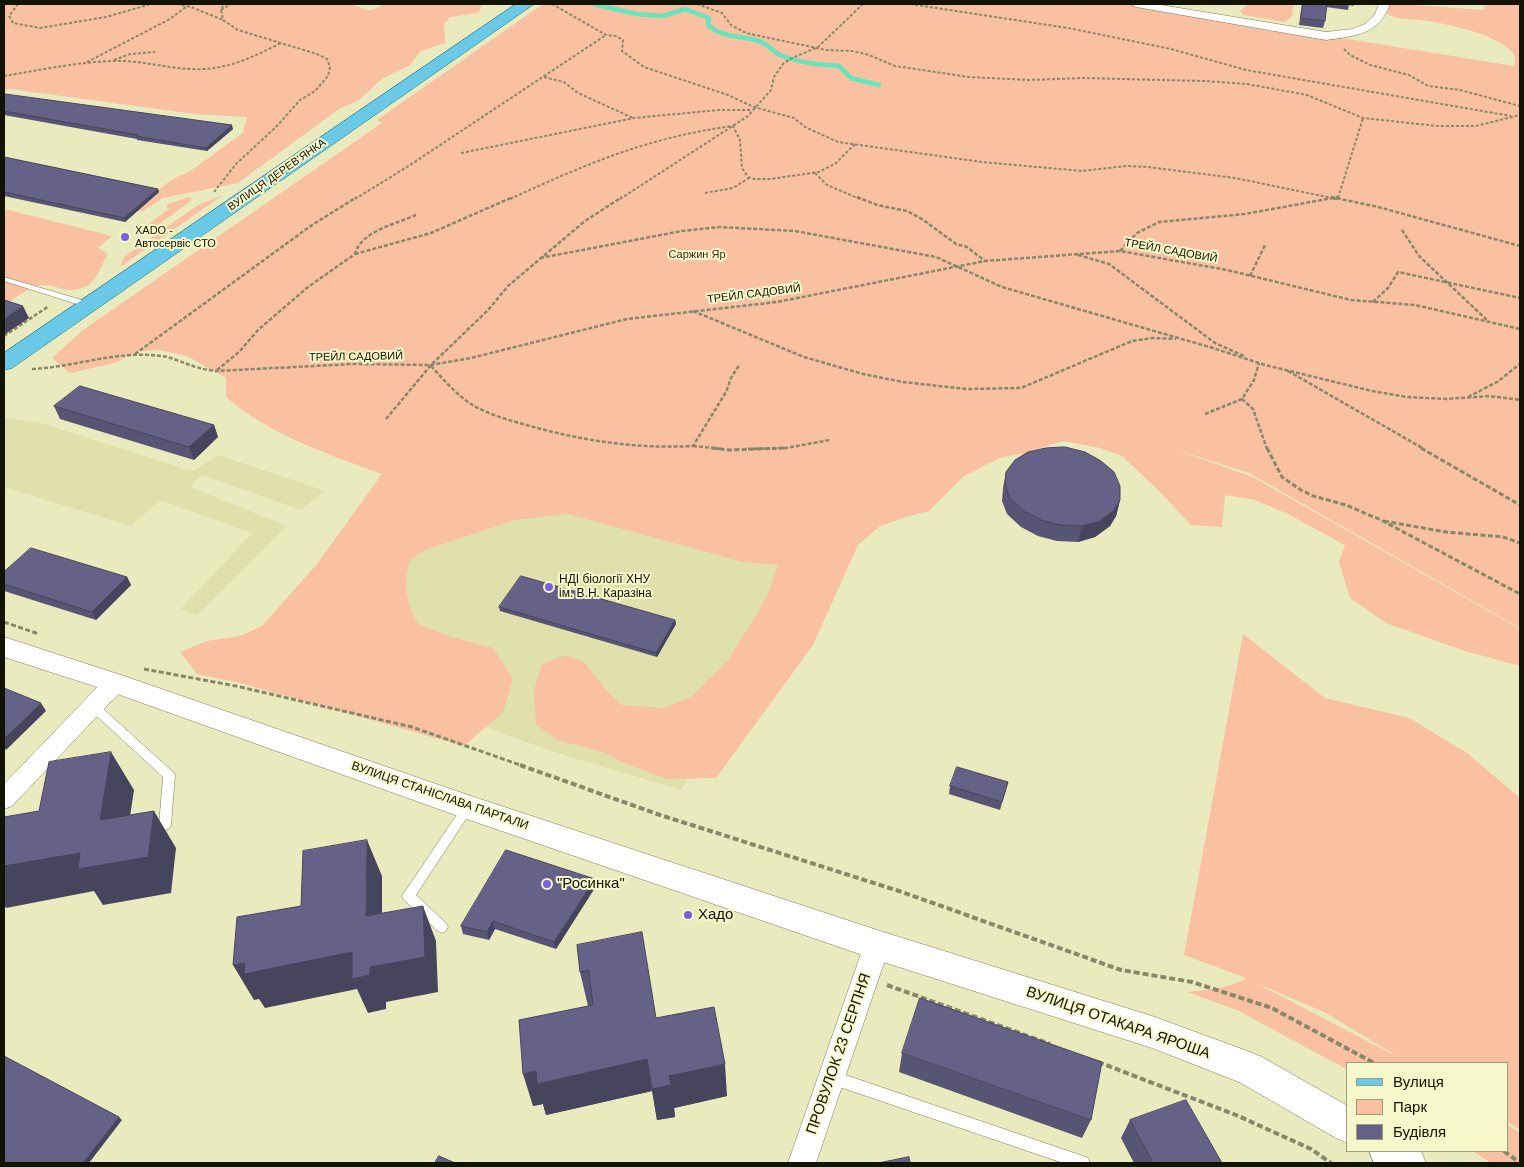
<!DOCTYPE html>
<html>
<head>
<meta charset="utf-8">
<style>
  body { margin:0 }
  #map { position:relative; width:1524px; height:1167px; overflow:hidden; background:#e9eabe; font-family:Arial,sans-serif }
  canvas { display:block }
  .frame { position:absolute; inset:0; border:5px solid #131304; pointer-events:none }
  .legend { position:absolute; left:1346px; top:1062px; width:162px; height:90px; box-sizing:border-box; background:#f6f8cb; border:1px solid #9b9c7b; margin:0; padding:6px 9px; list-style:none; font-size:15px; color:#131304 }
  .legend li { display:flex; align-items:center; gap:10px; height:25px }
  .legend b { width:25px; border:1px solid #9b9c7b }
</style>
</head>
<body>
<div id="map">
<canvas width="1524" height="1167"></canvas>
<div class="frame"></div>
<ul class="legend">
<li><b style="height:6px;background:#6ac9e6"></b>Вулиця</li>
<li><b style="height:14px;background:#f9c0a2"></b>Парк</li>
<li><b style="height:14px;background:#666287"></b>Будівля</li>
</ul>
</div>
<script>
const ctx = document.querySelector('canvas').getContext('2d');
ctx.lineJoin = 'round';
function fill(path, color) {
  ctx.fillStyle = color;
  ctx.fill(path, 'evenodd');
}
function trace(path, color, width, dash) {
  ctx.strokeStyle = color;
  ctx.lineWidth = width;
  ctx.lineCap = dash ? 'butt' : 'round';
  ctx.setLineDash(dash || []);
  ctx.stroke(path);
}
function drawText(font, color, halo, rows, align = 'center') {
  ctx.font = font + ' Arial,sans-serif';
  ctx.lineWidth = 4;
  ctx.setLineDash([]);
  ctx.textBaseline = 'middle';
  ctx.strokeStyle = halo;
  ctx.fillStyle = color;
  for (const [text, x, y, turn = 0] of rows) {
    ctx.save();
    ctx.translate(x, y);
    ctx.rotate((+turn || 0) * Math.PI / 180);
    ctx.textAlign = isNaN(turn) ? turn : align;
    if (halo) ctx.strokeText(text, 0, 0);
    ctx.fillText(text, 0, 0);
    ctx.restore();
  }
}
fill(new Path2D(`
  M4 417 41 423 185 469 194 471 218 455 325 491 301 510 202 475 190 487 287 526 197 615 180 610 252 533 160 500 131 526 4 487Z
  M415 466 816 551 681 790 557 753 297 659Z`), '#dfe0ac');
fill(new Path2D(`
  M4 4H351L370 11 384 4 482 5 478 13 450 17 444 24 445 43 421 51 409 66 383 78 359 100 339 109 238 183 163 198 143 211H137C151 195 168 179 189 172L243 133 247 117 195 114 10 89 4 90Z
  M543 4H1133L1514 66C1515 61 1516 56 1512 52 1496 34 1451 25 1428 21 1413 18 1400 22 1386 13V9L1391 5 1402 4 1484 10 1485 4H1520V628L1249 473 1173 449 1253 477 1520 629V666L1465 651 1386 623 1350 598 1339 562 1345 545 1286 513 1255 500 1225 495 1222 527 1191 525 1157 489 1122 456 1100 448 1063 441 1026 453 999 458 963 477 929 511 906 517 880 526 858 545 813 645 716 778 667 779 621 762 606 753 557 740 536 724 534 690 542 664 565 655 584 662 608 692 622 705 664 708 692 696 727 662 767 597 778 565 743 562 568 514 515 520 425 550 410 560C403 586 406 601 418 624L451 637 493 648 513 679 503 712 464 746 240 683 197 674 180 652 207 641 240 636 262 626 317 564 382 474C328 454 270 435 226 397V378L187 356 159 350 139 351 115 363 70 373 52 358 83 330 382 123 377 120Z
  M1251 4H1293L1292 16 1285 22 1243 15 1240 11 1246 6Z
  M223 195 120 267 124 257 198 205Z
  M189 197 191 198V201L155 227 146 230 143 228 169 209 166 206 168 204Z
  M4 209 112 236 98 248 108 254C97 272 96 291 68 290 60 289 53 285 45 285 31 285 15 298 4 306Z
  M1243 634 1325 698 1409 718 1467 753 1520 798V1130L1508 1122V1063H1348V1070L1237 1010 1187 992C1208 990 1228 989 1246 978L1184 955ZM1256 983 1326 1013 1395 1055H1394Z
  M1508 1125 1520 1133V1163H1491L1473 1151H1508Z`), '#f9c0a2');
trace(new Path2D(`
  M593 4 637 14 663 16 685 9 709 18 708 25C724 39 740 35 759 41 766 43 772 50 778 54 798 63 817 64 839 66L851 78 879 85`), '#66e4bb', 4.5);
const service = new Path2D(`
  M4 277 92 303 93 305 92 307H86L4 281Z
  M93 702 97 703 173 772 175 775 171 825 169 829 165 830 161 829 159 825 163 777 89 709 88 706 89 703Z
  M468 802 472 804 474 807 472 810 416 895 446 923 448 927 446 931 442 933 438 931 404 900 402 896 464 804Z
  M831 1070 1083 1156 1088 1158 1090 1163H1063L831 1084 826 1082 824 1077 826 1072Z`);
const minor = new Path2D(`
  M1130 4H1155L1326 32 1352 29 1365 24 1375 14 1379 4H1390C1379 35 1355 36 1326 40L1136 7Z
  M115 675 123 677 126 683 123 689 12 806 4 809V784L107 677Z
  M877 933 886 937 890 945 816 1163H788L864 945 868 937Z`);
const tertiary = new Path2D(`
  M4 637 124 676 468 795 877 930 1152 1016 1250 1052 1262 1057 1348 1106V1143L1336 1138 1239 1082 1152 1048 877 960 458 816 106 690 4 657Z
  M1369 1151H1421L1426 1163H1374Z`);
const primary = new Path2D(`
  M516 4H534L12 368 4 370V353Z`);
trace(service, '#7c7c54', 1);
trace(minor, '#7c7c54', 1);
trace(tertiary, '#7c7c54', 1);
trace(primary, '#0b728c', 1);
trace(new Path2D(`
  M18 4 9 16 13 23 40 28 106 17 151 4
  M177 4 191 7 223 20
  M552 4 606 35 616 36 623 40 622 51 644 67 728 95 754 107 794 118 805 127 838 142 982 162 1082 171 1126 166 1148 167 1235 178 1337 199
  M697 4 722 13 731 25 746 33 826 50 853 51 869 55 895 66 969 77 1028 80 1083 78 1205 81 1247 84 1307 95 1363 118 1437 126H1476L1520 115
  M910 4 1068 28 1171 49 1246 70 1511 116
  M221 10 231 4
  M1344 49 1350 55 1370 65 1409 75 1428 86 1460 90 1520 106
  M114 60 130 54 155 52
  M87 62 170 19 187 6
  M4 76C40 70 77 62 114 61 140 60 165 68 190 69 225 71 251 58 281 43
  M544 77 564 82 578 93 633 118
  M461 153 634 118 719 110H752
  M815 173 827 185 860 199
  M214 192 236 164 277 126 300 100 315 91 328 76 330 67 327 59 317 54 238 30 223 20 221 10 224 4
  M705 193 733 188 749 178
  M355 199 407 167 606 35
  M510 199C586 164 649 137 733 126L740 140 742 168 748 177 754 179H770L819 172 836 163 855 144
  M620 199 748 116 771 90 774 77 783 64 790 59 818 47 863 4
  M1333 199 1338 198 1363 118`), '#878869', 2, [3, 2]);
trace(new Path2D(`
  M857 197 877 205 907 211 922 219 956 244 967 247 985 261
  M1331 197 1378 207 1520 246
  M1402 230 1419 256 1489 322
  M1120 251 1137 233 1159 222 1245 214 1338 197
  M355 254 431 233 513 197
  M1078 255 1109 264 1215 343 1244 356
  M540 258 682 231 719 227 795 231 936 257 1002 287 1213 348 1265 365 1372 391 1407 397 1446 399 1490 396 1520 400
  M1250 276 1265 245
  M1373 302 1388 288 1398 272 1520 298
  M693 311 804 357 863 374 903 382 966 389 1021 388 1132 341 1153 338 1176 339
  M4 336 49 306
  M135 354 312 225 357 197
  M431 366C445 381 458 397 476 407 493 416 512 421 530 426 584 441 637 449 693 446L726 392 731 378 740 364
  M32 369C75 367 117 350 161 356 172 357 183 363 193 366 201 369 209 370 216 371L353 364 431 365 471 358 627 319 777 302 985 261 1120 251 1227 270 1351 300 1415 305 1520 329
  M217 370 239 352 258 330 308 287 355 254C361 231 396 224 416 215
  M1288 371 1424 449
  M1468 397 1497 382 1520 364
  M1242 399 1253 409 1267 449
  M1205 414 1242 399 1254 380 1259 363
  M386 419 431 365 488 310 508 286 585 221 622 197
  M693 446 723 449
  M748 449 786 448 830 440`), '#878869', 2.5, [4, 2]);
trace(new Path2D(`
  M712 448 729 450 784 448
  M1267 448 1282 477 1301 490 1313 496 1346 505 1381 520 1520 594
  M1421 448 1520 505
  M1384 521 1446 532 1503 537 1520 543
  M4 622 39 634
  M144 669 236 686 412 727 523 766`), '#878869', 3, [5, 2.5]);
trace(new Path2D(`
  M520 765 657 814 899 891 1121 970 1192 982 1272 1008 1374 1063
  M887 985 1050 1044
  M1098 1062 1236 1115 1311 1149 1331 1163
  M1504 1151 1520 1163`), '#878869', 4, [6, 3]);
fill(service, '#fff');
fill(minor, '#fff');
fill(tertiary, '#fff');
fill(primary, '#6ac9e6');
fill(new Path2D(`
  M1302 4H1354L1353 6 1349 5 1348 10 1326 7 1325 21 1323 28 1299 25Z
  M4 95 233 129 207 151 137 140V139L4 115Z
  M4 157 158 189 159 192 125 222 4 196Z
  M54 406 214 425 218 437 194 460 60 419Z
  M1006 472 1120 500 1116 516 1110 526 1095 537 1078 542 1057 541 1038 536 1021 527 1007 514 1002 501 1003 488Z
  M4 572 127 577 131 585 96 620 4 591Z
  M499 607 675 620 676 624 657 657 500 611Z
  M1008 782 1000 810 949 794 950 786Z
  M595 879 596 886 556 949 495 929 489 940 463 934 461 926Z
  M577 945 656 1018 727 1096 674 1108 675 1117 657 1120 652 1091 546 1115 543 1104 533 1106 588 1006 580 972Z
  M902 1053 1091 1120 1082 1138 899 1072Z
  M1130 1120 1222 1163H1134L1121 1138Z`), '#585474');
fill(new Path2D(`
  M232 125 233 129 207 151 206 148Z
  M158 189 159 192 125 222 124 218Z
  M23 306 29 318 4 335V319Z
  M214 425 218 437 194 460 189 447Z
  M1120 500 1116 516 1110 526 1095 537 1078 542 1082 526Z
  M127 577 131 585 96 620 92 612Z
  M675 620 676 624 657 657 656 653Z
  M41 703 46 711 6 750 4 747V739Z
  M111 752 134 790 124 857 100 820Z
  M154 811 176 848 171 893 103 905 94 891 6 908 4 905V866Z
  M367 840 382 876V951L366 916Z
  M595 879 596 886 556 949 554 942Z
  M423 906 436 941 438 992 386 1002V1009L368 1013 357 989 265 1008 259 999 254 1000 233 965 245 963 352 952 370 967Z
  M493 921 495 929 489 940 487 932Z
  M647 1059 652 1091 546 1115 543 1104 533 1106 523 1074 536 1071Z
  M725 1064 727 1096 674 1108 675 1117 657 1120 652 1089 669 1076Z
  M119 1117 122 1120 89 1163H83Z`), '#47455e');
const building = new Path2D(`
  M1303 4H1327L1325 21 1301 18Z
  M5 94 232 125 206 148 136 136 138 135 4 111V95Z
  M4 157 158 189 124 218 4 192Z
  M4 300 23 306 4 319Z
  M80 386 214 425 189 447 54 406Z
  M1065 447 1085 452 1101 461 1114 472 1120 486V500L1114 510 1100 521 1082 526 1060 525 1041 520 1024 511 1010 498 1005 485 1006 472 1015 460 1028 452 1046 448Z
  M31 548 127 577 92 612 4 584V572Z
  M521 576 675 620 656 653 499 607Z
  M4 688 41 703 4 739Z
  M111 752 100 820 154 811 148 857 78 869 80 853 4 866V817L39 811 49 762Z
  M957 767 1008 782 1002 802 950 786Z
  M367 840 366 916 423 906 425 957 370 967V975L352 979V952L244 974 245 963 233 965 237 917 301 906 303 851Z
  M506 850 595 879 554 942 493 921 487 932 461 926Z
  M642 932 656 1018 714 1007 725 1064 669 1076 671 1085 652 1089 647 1059 537 1084 536 1071 523 1074 519 1020 593 1005 589 970 580 972 577 945Z
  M920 998 1102 1062 1091 1120 902 1053Z
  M4 1056 119 1117 83 1163H4Z
  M1186 1100 1222 1163H1153L1130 1120Z
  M439 1156 455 1163H435Z
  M909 1157 910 1163H879Z`);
fill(building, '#666287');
trace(building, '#47455e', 1);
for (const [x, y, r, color] of [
  [125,237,5,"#7a61dc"],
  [549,587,5,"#7a61dc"],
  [547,884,5,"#7a61dc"],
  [688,915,5,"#7a61dc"]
]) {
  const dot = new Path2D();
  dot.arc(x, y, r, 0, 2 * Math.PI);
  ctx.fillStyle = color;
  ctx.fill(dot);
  trace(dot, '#f6f8cb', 2);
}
drawText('11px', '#131304', '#f6f8cb', [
  ["ВУЛИЦЯ ДЕРЕВ’ЯНКА",277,175,-35],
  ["ТРЕЙЛ САДОВИЙ",1171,251,10],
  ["ТРЕЙЛ САДОВИЙ",754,294,-7],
  ["ТРЕЙЛ САДОВИЙ",356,357,-1]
]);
drawText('11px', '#131304', '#f6f8cb', [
  ["XADO -",135,231],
  ["Автосервіс СТО",135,244]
], 'left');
drawText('11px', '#4c2813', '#f6f8cb', [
  ["Саржин Яр",697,255]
]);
drawText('12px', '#131304', '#f6f8cb', [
  ["НДІ біології ХНУ",559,580],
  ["ім. В.Н. Каразіна",559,594]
], 'left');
drawText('12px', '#131304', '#f6f8cb', [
  ["ВУЛИЦЯ СТАНІСЛАВА ПАРТАЛИ",440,796,19]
]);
drawText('15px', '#131304', '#f6f8cb', [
  ["\"Росинка\"",557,884],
  ["Хадо",698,915]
], 'left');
drawText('15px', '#131304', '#f6f8cb', [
  ["ВУЛИЦЯ ОТАКАРА ЯРОША",1118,1023,19],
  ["ПРОВУЛОК 23 СЕРПНЯ",839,1054,-71]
]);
</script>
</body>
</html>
